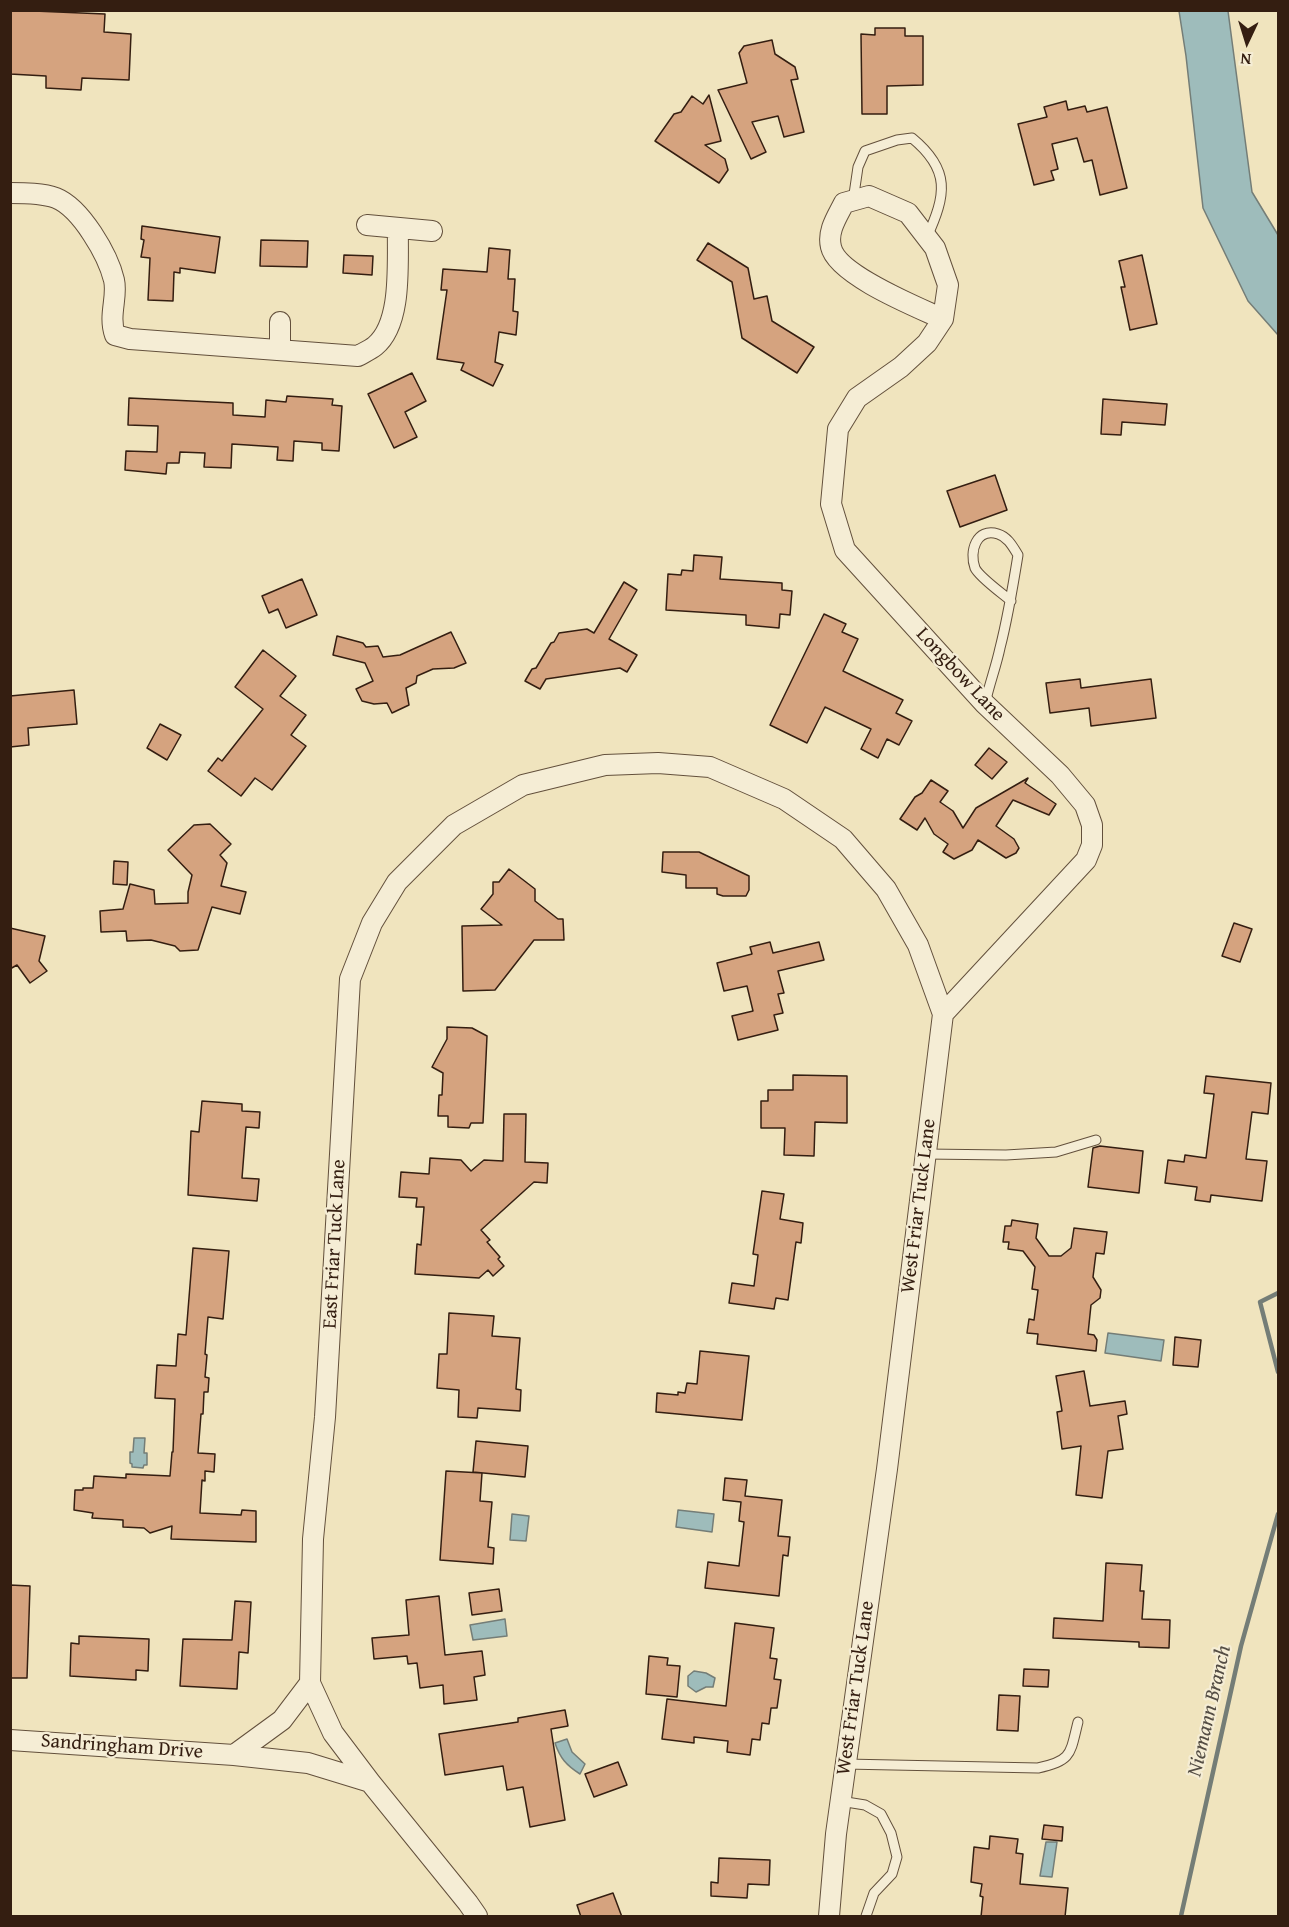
<!DOCTYPE html>
<html>
<head>
<meta charset="utf-8">
<style>
  body { margin:0 }
  #map { position:relative; width:1289px; height:1927px; overflow:hidden; background:#f0e4be; font-family:"Gentium Book Plus",serif }
  canvas { display:block }
  .frame { position:absolute; inset:0; border:12px solid #341e11; pointer-events:none }
  .north { position:absolute; left:1217px; top:12px; width:60px; height:60px; -webkit-text-stroke:4px #f5edd5; paint-order:stroke; rotate:184deg; font-size:16px; font-weight:700; line-height:24px; text-align:center; color:#341e11 }
  .north::after { content:''; display:block; margin:auto; width:21px; height:27px; background:#341e11; clip-path:polygon(50% 0,100% 100%,50% 72%,0 100%) }
</style>
</head>
<body>
<div id="map">
<canvas width="1289" height="1927"></canvas>
<div class="frame"></div>
<div class="north">N</div>
</div>
<script>
const ctx = document.querySelector('canvas').getContext('2d');
ctx.lineJoin = 'round';
function fill(path, color) {
  ctx.fillStyle = color;
  ctx.fill(path, 'evenodd');
}
function trace(path, color, width, dash) {
  ctx.strokeStyle = color;
  ctx.lineWidth = width;
  ctx.lineCap = dash ? 'butt' : 'round';
  ctx.setLineDash(dash || []);
  ctx.stroke(path);
}
function drawText(font, color, halo, rows, align = 'center') {
  ctx.font = font + ' "Gentium Book Plus",serif';
  ctx.lineWidth = 4.5;
  ctx.setLineDash([]);
  ctx.textBaseline = 'middle';
  ctx.strokeStyle = halo;
  ctx.fillStyle = color;
  for (const [text, x, y, turn = 0] of rows) {
    ctx.save();
    ctx.translate(x, y);
    ctx.rotate((+turn || 0) * Math.PI / 180);
    ctx.textAlign = isNaN(turn) ? turn : align;
    if (halo) ctx.strokeText(text, 0, 0);
    ctx.fillText(text, 0, 0);
    ctx.restore();
  }
}
const water = new Path2D(`
  M1179 11H1228L1252 192 1278 235V335L1248 301 1203 208 1186 56Z
  M1108 1333 1164 1340 1161 1361 1105 1353Z
  M134 1438H145L144 1453H147V1465H144L143 1468 132 1467V1464L130 1463V1452H133Z
  M678 1510 714 1514 712 1532 676 1527Z
  M512 1514 529 1516 526 1541 510 1540Z
  M505 1619 507 1636 473 1640 470 1625Z
  M694 1671 706 1673 715 1678 713 1687H706L696 1692 688 1686V1676Z
  M567 1739 572 1752 585 1764 580 1774C566 1765 560 1758 555 1743Z
  M1046 1842H1057L1052 1877 1040 1876Z`);
fill(water, '#9ebcbb');
trace(water, '#747d77', 1.5);
trace(new Path2D(`
  M1278 1293 1260 1302 1278 1372
  M1181 1916 1241 1646 1278 1514`), '#747d77', 4.5);
const building = new Path2D(`
  M10 10 105 14 104 32 131 34 129 80 82 78 81 90 46 88V76L10 74Z
  M875 28H905V36H923V85L887 86V114H862L861 34 875 35Z
  M772 40 775 54 795 67 798 79 791 80 804 132 784 137 778 116 752 122 766 152 751 159 718 90 747 83 739 53 744 46Z
  M709 95 721 141 705 145 725 159 728 170 719 183 655 141 674 114 681 112 692 96 703 104Z
  M1066 101 1068 110 1085 106 1087 112 1107 107 1127 188 1100 195 1092 160 1084 162 1077 138 1052 144 1058 169 1051 171 1054 180 1034 185 1018 124 1047 117 1044 107Z
  M142 226 220 237 215 273 180 268V273L174 272 173 301 148 300 150 258 141 257 144 240 141 239Z
  M261 240 308 241 307 267 260 266Z
  M708 243 748 268 754 299 767 296 772 321 814 347 797 373 742 338 732 282 697 260Z
  M489 248 510 250 508 279H515L513 311 518 312 516 335 499 332 495 362 503 365 493 386 461 370 464 363 437 359 447 290H441L443 269 487 272Z
  M344 255 373 256 372 275 343 273Z
  M1142 255 1157 324 1130 330 1121 287H1125L1119 261Z
  M412 373 426 401 405 412 417 437 394 448 368 394Z
  M287 396 333 399 332 405 342 406 339 451 322 450V443L294 441 293 461 277 460 278 447 232 444 231 468 204 467 205 453 180 452 179 463H167L166 474 125 470 126 451 157 452 158 426 128 425 129 398 233 403V415L265 417 266 400 286 402Z
  M1103 399 1167 404 1165 425 1122 422 1121 435 1101 434Z
  M995 475 1007 510 960 527 947 491Z
  M694 555 722 557 720 579 782 583V590L792 591 790 615 780 614 779 628 746 625V615L666 610 668 574 681 575 682 570 693 571Z
  M302 579 317 615 286 628 278 609 269 613 262 596Z
  M624 582 637 590 609 639 637 655 627 672 620 668 546 679 540 689 525 681 532 669 536 668 551 643 554 642 559 633 587 629 594 633Z
  M824 614 846 624 842 632 858 639 843 671 903 700 896 713 912 721 899 745 887 739 878 758 861 749 871 729 825 707 807 743 770 725Z
  M451 632 466 663 454 668 433 669 417 676 416 683 406 688 409 705 392 713 387 703 374 704 362 701 356 689 373 681 365 663 333 655 337 636 363 643 366 647 378 646 383 657 400 655Z
  M263 650 296 676 280 696 306 715 291 735 306 746 272 790 255 778 241 796 208 771 218 758 222 761 263 709 235 687Z
  M1080 679 1081 688 1151 679 1156 718 1091 726 1089 708 1050 713 1046 683Z
  M74 690 77 724 28 728 29 745 10 747V696Z
  M160 724 181 735 167 760 147 748Z
  M989 748 1007 762 992 779 975 765Z
  M1028 778 1025 783 1056 804 1049 815 1013 800 996 826 1014 839 1019 848 1016 853 1006 858 978 840 972 850 954 859 943 852 948 844 934 834 925 818 917 830 900 819 915 797 922 793 931 780 948 791 940 802 953 811 963 828 976 808Z
  M210 824 231 844 220 855 227 863 221 886 246 892 240 914 212 907 198 950 180 951 175 946 151 940 127 941 126 931 101 932 100 911 123 909 130 884 154 890 155 904 188 903V892L192 875 168 850 194 825Z
  M663 852H699L749 876V890L746 896H723L717 894V888H686V875L662 872Z
  M114 861 128 862 127 885 113 884Z
  M509 869 535 889V901L558 919H563L564 940H534L495 990 463 991 462 926 502 925 481 909 493 894V882H499Z
  M1234 923 1252 929 1240 962 1222 956Z
  M10 928 45 936 39 961 47 971 30 983 17 965 10 969Z
  M770 942 773 953 819 942 824 960 778 971 784 993 778 994 783 1013 774 1015 778 1030 738 1040 732 1016 753 1011 747 986 724 991 717 963 752 954 750 947Z
  M447 1027 472 1028 487 1036 483 1123H471L469 1128 448 1127V1116H438L439 1095H442L443 1073 432 1067 447 1039Z
  M793 1075 847 1076V1123L815 1122 814 1156 784 1155 785 1128H761V1101H768V1090H793Z
  M1206 1076 1271 1083 1268 1114 1252 1112 1246 1159 1267 1161 1262 1201 1211 1195 1210 1202 1195 1200 1197 1187 1165 1183 1168 1160 1184 1162 1185 1155 1206 1158 1214 1094 1204 1093Z
  M202 1101 242 1104V1111L260 1112 259 1128 246 1127 242 1178 259 1179 257 1201 188 1195 191 1131 199 1132Z
  M504 1114H526L525 1162 548 1163 547 1183 534 1182 481 1230 490 1240 487 1242 500 1257 498 1259 504 1266 493 1276 488 1270 479 1278 415 1274 417 1244 421 1245 424 1207H416L417 1198 399 1197 401 1172 429 1174 430 1158 461 1160 471 1171 484 1160 503 1161Z
  M1100 1146 1143 1151 1139 1193 1088 1187 1093 1148Z
  M762 1191 784 1194 780 1219 803 1223 801 1243 796 1242 788 1300 776 1298 774 1309 729 1303 732 1283 754 1286 758 1255 753 1254Z
  M1012 1220 1038 1224 1036 1238 1049 1256H1061L1071 1248 1074 1228 1107 1232 1104 1254 1096 1253 1093 1277 1101 1290 1100 1298 1091 1305 1088 1334 1094 1335 1097 1340 1096 1351 1037 1344 1038 1334 1027 1333 1029 1319 1034 1320 1038 1290 1032 1289 1035 1267 1023 1251 1008 1249 1009 1242H1003L1005 1226H1011Z
  M193 1248 229 1251 223 1319 208 1317 205 1354 207 1355 205 1377 209 1378 208 1392H204L203 1414H201L198 1453 215 1454 214 1472 205 1471V1481L202 1480 200 1513 241 1515 242 1510 256 1511V1542L171 1539 172 1526 150 1533 144 1528 123 1527V1520L92 1518 93 1513 74 1510 75 1490H83V1488H93L94 1476 126 1478V1474L170 1476 172 1452H173L175 1399 155 1398 157 1365 176 1366 178 1334 186 1335Z
  M449 1313 494 1316 492 1336 520 1338 516 1389 521 1390 520 1411 478 1408 477 1418 458 1417 459 1390 437 1388 439 1354H447Z
  M1175 1337 1201 1340 1198 1367 1173 1365Z
  M700 1351 749 1356 742 1420 656 1412 657 1393 678 1395V1392L685 1393 687 1383 697 1384Z
  M1084 1371 1090 1406 1125 1401 1127 1414 1118 1416 1123 1449 1108 1451 1102 1498 1076 1495 1081 1446 1062 1449 1057 1412 1062 1411 1056 1376Z
  M476 1441 528 1446 525 1477 473 1472Z
  M446 1471 482 1473 480 1501 492 1502 488 1547 494 1548 493 1564 440 1560Z
  M725 1478 747 1480 745 1496 782 1500 778 1536 790 1537 788 1556 783 1555 779 1596 705 1588 708 1562 739 1566 744 1522 739 1521 741 1502 723 1500Z
  M1106 1563 1142 1565 1140 1591H1144L1142 1619 1170 1620 1169 1648 1139 1647V1642L1053 1638 1054 1618 1103 1621Z
  M10 1585 30 1586 27 1678H10Z
  M499 1589 502 1611 472 1615 469 1593Z
  M439 1596 445 1655 482 1651 485 1675 474 1677 477 1700 444 1704 443 1685 420 1688 417 1663 408 1664 407 1656 374 1659 372 1638 409 1635 406 1600Z
  M235 1601 251 1602 248 1653 239 1652 237 1689 180 1686 183 1639 232 1640Z
  M735 1623 774 1628 770 1658 777 1659 774 1679 781 1680 777 1708H771L769 1724 762 1723 760 1740 752 1739 750 1755 727 1752 728 1741 694 1737V1743L662 1739 667 1699 726 1706Z
  M79 1636 149 1639 148 1671 136 1670V1680L70 1676 71 1643 79 1644Z
  M649 1656 668 1658 667 1665 680 1666 677 1697 646 1694Z
  M1024 1669 1049 1670 1048 1687 1023 1686Z
  M999 1695 1020 1696 1018 1731 997 1730Z
  M565 1710 568 1726 551 1729 565 1820 530 1827 523 1787 507 1790 503 1766 445 1775 439 1734 518 1722V1718Z
  M618 1762 627 1785 594 1797 585 1774Z
  M1044 1825 1063 1827 1062 1841 1042 1839Z
  M990 1836 1018 1839 1016 1853 1023 1854 1020 1884 1068 1888 1065 1917H981L983 1897 980 1896 982 1884 971 1882 974 1847 989 1849Z
  M719 1858 770 1860 769 1885 748 1884 747 1898 711 1896V1882L718 1883Z
  M613 1893 622 1917H581L577 1905Z`);
fill(building, '#d5a37f');
trace(building, '#341e11', 1.5);
const lane = new Path2D(`
  M853 201 858 167 865 151 897 140 912 138C951 170 946 195 927 237
  M985 704C989 685 996 667 1000 648 1008 617 1013 586 1018 555 1013 547 1008 537 998 534 976 527 969 552 975 568 979 577 1003 594 1011 601
  M926 1154 1006 1155 1056 1152 1096 1140
  M845 1764 1038 1768C1072 1761 1070 1754 1078 1722
  M840 1801 865 1805 881 1814 891 1833 897 1857 892 1874 874 1893 866 1916`);
const street = new Path2D(`
  M10 193C25 193 43 193 56 198 81 208 108 255 114 280 118 297 108 315 115 335L130 339 358 356C363 353 370 350 375 346 403 323 397 262 398 228
  M869 196 908 213 935 248 948 285 943 319C917 307 837 275 831 247 827 231 837 217 844 203Z
  M367 225 432 231
  M943 319 927 343 901 367 857 398 838 429 831 504 845 550 985 704 1060 775 1085 805 1092 825V845L1086 860 943 1014
  M280 349V322
  M10 1740 234 1755 308 1763 370 1782 468 1903 477 1916
  M234 1755 282 1720 310 1683
  M370 1782 333 1733 310 1683 313 1539 325 1417 350 979 372 923 397 882 454 825 523 785 605 765 658 763 710 767 784 799 843 839 886 889 918 945 943 1014 887 1469 836 1834 829 1916`);
trace(lane, '#63503c', 11);
trace(street, '#63503c', 22);
trace(lane, '#f5edd5', 9);
trace(street, '#f5edd5', 20);
drawText('20px', '#341e11', '#f5edd5', [
  ["Longbow Lane",960,675,47],
  ["West Friar Tuck Lane",919,1206,-83],
  ["East Friar Tuck Lane",335,1244,-87],
  ["West Friar Tuck Lane",856,1688,-82],
  ["Sandringham Drive",122,1747,4]
]);
drawText('italic 21px', '#544d44', '#f5edd5', [
  ["Niemann Branch",1210,1711,-77]
]);
</script>
</body>
</html>
